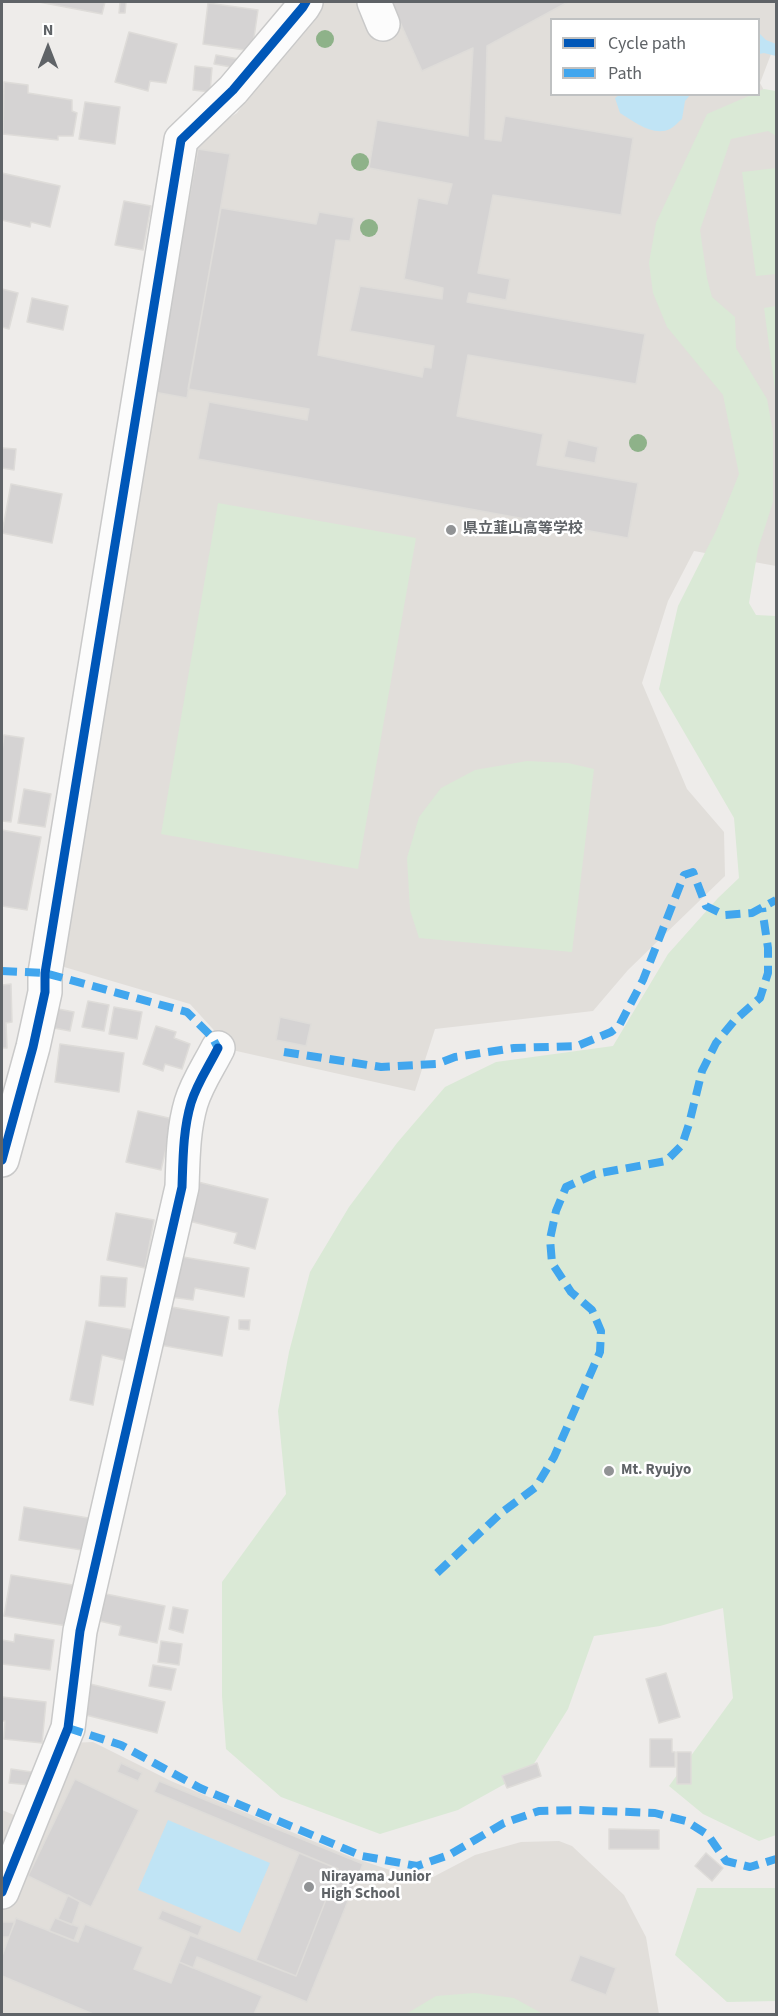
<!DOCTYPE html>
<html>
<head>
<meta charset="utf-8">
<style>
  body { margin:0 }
  #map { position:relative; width:778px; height:2016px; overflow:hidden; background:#eeecea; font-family:"Source Sans 3",sans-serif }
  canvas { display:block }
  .frame { position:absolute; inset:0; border:3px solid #5f6367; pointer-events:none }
  .legend { position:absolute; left:550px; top:18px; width:210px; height:78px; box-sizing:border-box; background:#fff; border:2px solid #bfc1c2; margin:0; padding:8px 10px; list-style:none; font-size:18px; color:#5f6367 }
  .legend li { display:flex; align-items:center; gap:12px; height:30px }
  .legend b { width:30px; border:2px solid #bfc1c2 }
  .north { position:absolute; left:18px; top:18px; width:60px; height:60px; -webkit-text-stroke:4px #fff; paint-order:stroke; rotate:0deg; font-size:16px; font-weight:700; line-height:24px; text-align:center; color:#5f6367 }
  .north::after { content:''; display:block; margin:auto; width:21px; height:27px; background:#5f6367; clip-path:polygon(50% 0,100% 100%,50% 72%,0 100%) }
</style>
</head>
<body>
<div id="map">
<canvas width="778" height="2016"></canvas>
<div class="frame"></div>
<ul class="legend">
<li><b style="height:8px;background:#0057b8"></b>Cycle path</li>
<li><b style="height:8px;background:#41a6ee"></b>Path</li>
</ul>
<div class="north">N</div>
</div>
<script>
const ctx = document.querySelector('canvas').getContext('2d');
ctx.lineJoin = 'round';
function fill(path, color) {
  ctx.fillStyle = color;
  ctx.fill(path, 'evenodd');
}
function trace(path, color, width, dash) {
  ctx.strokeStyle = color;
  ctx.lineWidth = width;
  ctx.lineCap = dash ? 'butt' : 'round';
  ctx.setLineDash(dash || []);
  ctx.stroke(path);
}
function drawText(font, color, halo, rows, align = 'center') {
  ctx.font = font + ' "Source Sans 3","Noto Sans JP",sans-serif';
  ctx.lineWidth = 5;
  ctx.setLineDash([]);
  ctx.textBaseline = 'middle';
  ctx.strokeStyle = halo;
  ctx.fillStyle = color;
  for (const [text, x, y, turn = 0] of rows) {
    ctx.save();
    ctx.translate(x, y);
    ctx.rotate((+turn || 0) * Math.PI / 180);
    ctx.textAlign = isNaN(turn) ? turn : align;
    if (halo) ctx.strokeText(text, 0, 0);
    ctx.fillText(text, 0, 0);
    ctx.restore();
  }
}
fill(new Path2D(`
  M320 2H776V41L760 83 776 112V566L694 551 668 601 642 683 687 789 724 832 725 876 628 970 593 1011 435 1029 415 1091 232 1050 190 1004 54 964 190 142 237 113 297 26ZM552 20H758V94H552Z
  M93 1742 171 1781 351 1857 414 1878 433 1877 475 1855 521 1842 559 1841 572 1846 624 1895 646 1937 659 2014H2V1810L36 1824 70 1743Z`), '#e1deda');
fill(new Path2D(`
  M764 89 776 91V136L768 131 731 139 700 230 707 278 712 297 735 317 736 348 767 399 773 432V502L758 549 749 603 756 615 776 616V1835L759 1841 703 1814 669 1786 733 1698 723 1608 660 1626 594 1636 568 1709 530 1770 458 1810 380 1834 281 1797 226 1749 222 1696V1582L286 1494 278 1411 289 1352 310 1272 349 1207 397 1143 445 1087 496 1062 613 1046 668 954 718 898 739 878 734 818 659 689 678 606 717 529 739 474 723 395 667 327 653 293 649 263 656 223 707 114 751 95 758 94 759 91Z
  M776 168V274L756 276 742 172Z
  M776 306V397L764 308Z
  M218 503 416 538 358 869 161 834Z
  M527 761 568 763 594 769 572 952 419 938 410 910 407 858 419 817 441 788 475 770Z
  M697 1888H776V2001L727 2002 675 1955Z
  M475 1993 514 1998 543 2014H406L436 1996Z`), '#dae9d6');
fill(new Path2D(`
  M759 33 766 40 776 44V56L764 53 759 54Z
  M619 95V94L690 95 685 101 682 119C678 122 674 127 670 129 653 137 633 121 620 113L615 98Z
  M168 1820 270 1863 240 1933 138 1890Z`), '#c0e4f5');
const building = new Path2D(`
  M39 2H105L102 14Z
  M120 2H135H126L125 13H119Z
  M391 2H568L487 46 485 139 501 141 505 116 633 138 621 215 493 195 478 273 510 279 506 300 469 293 467 302 645 334 636 384 468 355 457 416 543 434 537 465 638 483 628 538 198 459 209 402 307 420 309 409 188 389 221 208 316 224 319 212 354 218 350 241 336 240 318 355 422 377 424 367 431 368 434 346 350 331 360 286 442 299 443 288 404 279 418 198 447 204 452 184 369 168 377 120 468 136 473 48 422 71Z
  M208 3 258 10 252 51 203 44Z
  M129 32 177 44 166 83 150 81 148 91 115 82Z
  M216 55 239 59 237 68 214 64Z
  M195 66 212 68 210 92 193 90Z
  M4 82 28 85V93L72 100V111L77 113 73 136H58V140L3 134Z
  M85 102 120 107 115 144 79 139Z
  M198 149 230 154 187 398 154 392Z
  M2 173 60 186 50 227 31 222 30 227 2 220Z
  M124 201 151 206 143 250 115 245Z
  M2 289 18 293 9 329 2 327Z
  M32 298 68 306 63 330 27 322Z
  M568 440 598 447 595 463 564 457Z
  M2 448 16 449 14 470 2 468Z
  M11 484 62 494 52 543 2 533Z
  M4 735 24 738 11 822 2 821V751Z
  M24 789 51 794 45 827 18 823Z
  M2 830 41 837 27 910 2 906Z
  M11 984 12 1022 6 1023 7 1048H2V985Z
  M88 1001 109 1005 104 1031 82 1027Z
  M114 1007 142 1012 137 1039 109 1034Z
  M53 1008 74 1012 70 1031 49 1027Z
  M280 1017 311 1024 306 1046 276 1040Z
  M156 1026 176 1032 174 1038 190 1044 182 1069 165 1064 163 1071 143 1064Z
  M60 1044 124 1053 119 1092 55 1082Z
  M138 1111 173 1119 161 1170 126 1162Z
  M198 1182 268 1199 255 1249 234 1243 237 1233 189 1221Z
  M116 1213 154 1220 145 1268 107 1260Z
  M177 1256 249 1268 244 1297 195 1288 193 1300 170 1297Z
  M101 1276 127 1278 125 1307 99 1306Z
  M166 1306 229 1317 222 1356 160 1345Z
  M239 1320H250L249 1330 239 1329Z
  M86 1321 133 1330 127 1361 102 1355 93 1405 70 1400Z
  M24 1507 94 1519 88 1551 19 1540Z
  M11 1575 73 1585 67 1626 4 1616Z
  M101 1593 165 1606 157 1643 119 1635 121 1626 95 1620Z
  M173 1607 188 1610 183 1633 169 1629Z
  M15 1634 54 1640 50 1670 2 1664V1640L14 1642Z
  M161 1641 182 1644 179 1665 158 1662Z
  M153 1665 176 1669 171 1690 149 1686Z
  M666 1673 680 1717 659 1723 646 1679Z
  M86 1683 165 1702 157 1733 78 1713Z
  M2 1697 46 1702 42 1743 4 1739 5 1721H2Z
  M650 1739H672V1752H675V1767H650Z
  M677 1752H691V1784H677Z
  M121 1763 142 1773 138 1781 117 1772Z
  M537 1763 541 1776 507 1788 502 1776Z
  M11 1769 32 1772 30 1785 9 1783Z
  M75 1779 139 1810 91 1907 28 1876Z
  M159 1781 363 1864 307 2002 197 1957 193 1968 179 1962 190 1935 296 1976 338 1869 154 1792Z
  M609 1829 659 1830V1849H609Z
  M299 1853 338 1869 296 1976 256 1960Z
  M706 1853 723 1868 712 1881 695 1866Z
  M68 1895 80 1902 72 1925 58 1919Z
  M162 1910 202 1926 198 1936 158 1919Z
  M16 1918 78 1942 85 1924 143 1947 134 1969 171 1983 179 1962 262 1996 254 2014H93L2 1976V1956Z
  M55 1918 79 1927 74 1941 49 1931Z
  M2 1922H15L9 1937H2Z
  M580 1955 616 1968 606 1995 570 1981Z`);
fill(building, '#d5d3d3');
trace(building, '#dedcd9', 1.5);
const minor = new Path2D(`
  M374 2 383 24
  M2 1160 33 1047 45 992V973L181 140 233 90 303 7 306 2
  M2 1892 68 1728 80 1631 182 1187C183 1159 183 1130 191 1103 197 1083 209 1066 218 1048`);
trace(minor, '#c9c9c9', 36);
trace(minor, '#fcfcfc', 33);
trace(new Path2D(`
  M2 971 45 973 187 1012 212 1037 218 1048
  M284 1052 381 1067 437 1064 455 1057 514 1048 577 1046 611 1032 619 1026 643 980 684 875 693 872 706 906 725 915 752 913 776 900
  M437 1573 501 1513 536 1487 554 1457 600 1352 601 1331 592 1310 571 1292 552 1263 550 1239 556 1211 566 1187 595 1174 666 1161 682 1145 689 1124 702 1071 716 1043 734 1021 760 998 768 973V948L762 908
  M68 1728 121 1745 200 1788 362 1856 417 1866 449 1855 504 1823 539 1811 577 1810 655 1813 686 1821 708 1835 726 1861 750 1867 776 1859`), '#41a6ee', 8, [15, 8]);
trace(new Path2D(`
  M2 1160 33 1047 45 992V973L181 140 233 90 303 7 306 2
  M2 1892 68 1728 80 1631 182 1187C183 1159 183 1130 191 1103 197 1083 209 1066 218 1048`), '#0057b8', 9);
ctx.fillStyle = '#8eb289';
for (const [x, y] of [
  [325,39],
  [360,162],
  [369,228],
  [638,443]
]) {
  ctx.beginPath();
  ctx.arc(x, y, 9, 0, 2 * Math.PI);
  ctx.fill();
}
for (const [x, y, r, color] of [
  [451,530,6,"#919395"],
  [609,1471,6,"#919395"],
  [309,1887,6,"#919395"]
]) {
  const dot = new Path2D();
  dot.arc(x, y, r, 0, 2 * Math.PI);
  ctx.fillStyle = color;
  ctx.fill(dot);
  trace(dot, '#fff', 2);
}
drawText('bold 15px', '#5f6367', '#fff', [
  ["県立韮山高等学校",463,530],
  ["Mt. Ryujyo",621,1471],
  ["Nirayama Junior",321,1878],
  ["High School",321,1895]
], 'left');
</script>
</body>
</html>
